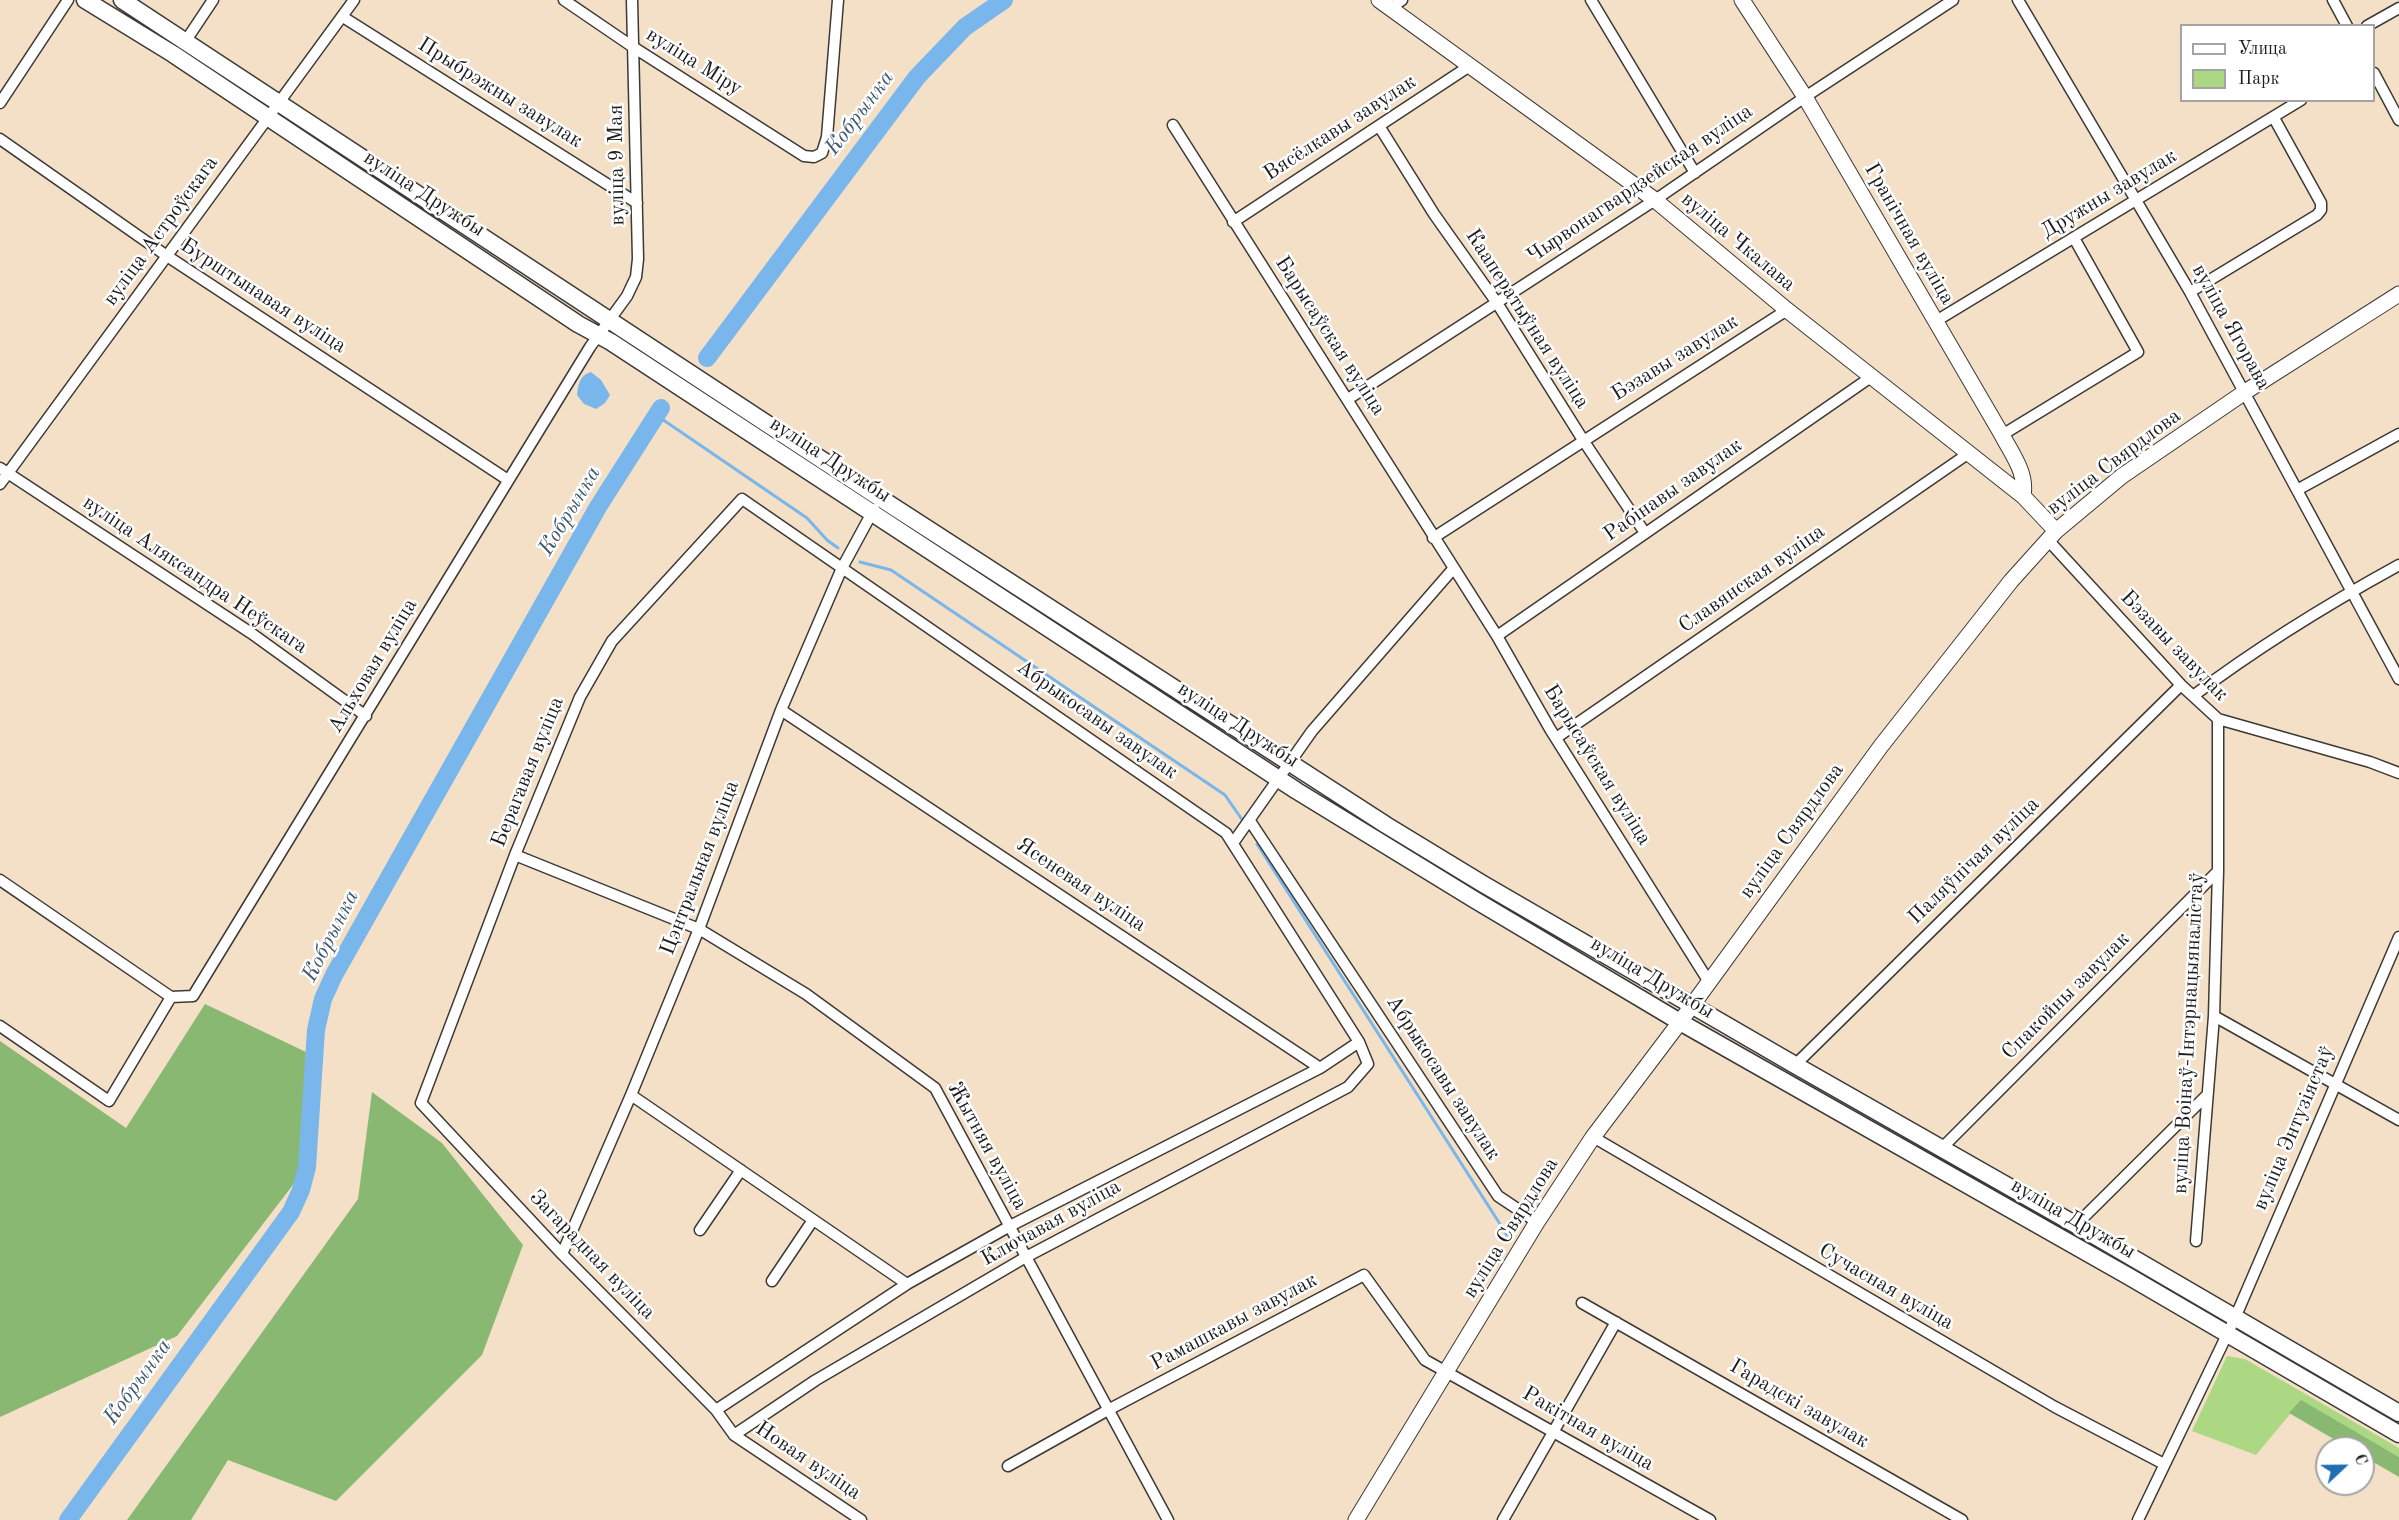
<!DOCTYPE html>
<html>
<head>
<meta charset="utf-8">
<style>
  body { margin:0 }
  #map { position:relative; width:2399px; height:1520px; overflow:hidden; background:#f4e0c6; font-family:"Old Standard TT",serif }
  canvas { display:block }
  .legend { position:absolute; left:2180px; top:24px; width:195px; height:78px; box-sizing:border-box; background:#fff; border:2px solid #a4a4a4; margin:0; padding:8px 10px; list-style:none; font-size:18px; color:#1c1c1c }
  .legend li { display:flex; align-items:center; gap:12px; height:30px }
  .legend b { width:30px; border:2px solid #a4a4a4 }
  .north { position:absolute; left:2315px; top:1436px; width:60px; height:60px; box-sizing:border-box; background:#fff; border:2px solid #a4a4a4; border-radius:50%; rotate:68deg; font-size:16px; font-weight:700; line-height:24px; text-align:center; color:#1c1c1c }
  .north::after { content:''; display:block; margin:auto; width:21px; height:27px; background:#1f6fb2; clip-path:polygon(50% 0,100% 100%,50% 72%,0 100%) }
</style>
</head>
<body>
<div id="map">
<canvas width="2399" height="1520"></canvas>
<ul class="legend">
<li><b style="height:8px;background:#fff"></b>Улица</li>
<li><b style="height:16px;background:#acd884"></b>Парк</li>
</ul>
<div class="north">С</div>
</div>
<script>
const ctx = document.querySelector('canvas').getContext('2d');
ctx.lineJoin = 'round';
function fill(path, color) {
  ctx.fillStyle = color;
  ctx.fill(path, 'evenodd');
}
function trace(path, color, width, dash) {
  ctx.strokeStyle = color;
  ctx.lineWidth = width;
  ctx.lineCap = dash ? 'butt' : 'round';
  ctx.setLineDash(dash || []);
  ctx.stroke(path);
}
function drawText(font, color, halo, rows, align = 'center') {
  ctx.font = font + ' "Old Standard TT",serif';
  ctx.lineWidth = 5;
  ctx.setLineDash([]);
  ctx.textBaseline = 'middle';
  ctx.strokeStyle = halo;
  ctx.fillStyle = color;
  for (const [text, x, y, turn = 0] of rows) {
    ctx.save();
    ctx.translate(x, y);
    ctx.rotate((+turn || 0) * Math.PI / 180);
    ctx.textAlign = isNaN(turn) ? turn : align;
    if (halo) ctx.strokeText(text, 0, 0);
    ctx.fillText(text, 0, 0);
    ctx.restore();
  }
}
fill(new Path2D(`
  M2227 1356 2245 1359 2399 1448V1457L2301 1401 2256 1455 2192 1431Z`), '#acd884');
fill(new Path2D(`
  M205 1004 306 1052 299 1177 177 1336 0 1417V1041L126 1128Z
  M372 1092 442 1143 523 1245 482 1355 336 1501 228 1460 191 1520H127L358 1199Z
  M2301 1400 2399 1457V1477L2363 1456V1448H2349L2289 1413Z`), '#89b872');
fill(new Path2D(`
  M591 372 601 380 610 395 605 403 596 409 584 404 577 395C578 384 580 375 591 372Z`), '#79b6eb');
trace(new Path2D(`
  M656 415 807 518 827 540 838 548
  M860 562 891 570 1225 795 1243 821
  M1257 844 1507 1235`), '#79b6eb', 3);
trace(new Path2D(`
  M707 358 917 77 965 27 1004 0
  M68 1520 291 1212 301 1190 307 1167 316 1030 323 999 334 975 598 507 661 408`), '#79b6eb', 18);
const street = new Path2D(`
  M564 0 633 47 804 156 814 157 822 153 827 137 838 0
  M1591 0 1695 173
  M2018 0 2190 292 2399 679
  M2333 0 2347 26
  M1390 8 1402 0
  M343 17 637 203
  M2367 26 2399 8
  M185 42 213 0
  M2374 73 2399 120
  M0 103 68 0
  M1173 125 1497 636 1550 729 1709 982
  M1379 126 1434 214 1497 303 1583 440 1645 533
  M0 139 167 256 508 480
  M1233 222 1468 67
  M2190 292 2317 215 2321 210V203L2274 118
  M1936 321 2301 100
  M1348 399 1655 200 1805 97 1953 0
  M2002 435 2138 352 2074 238
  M0 468 251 633 366 716
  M0 484 354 0
  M2297 490 2399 434
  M1433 538 1787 310
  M2048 540 2181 685 2218 719 2370 762 2399 773
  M1497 636 1871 377
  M2193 696C2258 647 2328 604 2399 565
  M781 710 1320 1068 1359 1042
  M1556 738 1969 453
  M1250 821 1498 1196 1537 1222
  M1233 843 1312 731 1453 569
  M515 855 699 929 806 994 935 1088 1168 1520
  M0 880 171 997
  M171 997 193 996 590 347 627 296 636 277 638 259 632 0
  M2214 1016 2399 1120
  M0 1026 109 1101 171 997
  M1795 1065 2181 685
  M631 1095 907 1284
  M1593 1137 2055 1407 2164 1464
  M1941 1149 2218 871
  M2078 1226 2084 1217 2207 1095
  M700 1230 741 1170
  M2196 1241 2214 1016 2218 871V719
  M562 1254 631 1095 699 929 781 710 842 568 874 509
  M772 1281 813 1220
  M1582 1303 1962 1520
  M716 1410 907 1284 1010 1226 1320 1068
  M734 1435 816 1380 1026 1257 1348 1087 1368 1064 1359 1042 1226 833 742 499 612 641 580 697 515 855 421 1103 562 1254 716 1410 734 1435 861 1520
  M1008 1466 1108 1410 1364 1275 1425 1360 1710 1520
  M1503 1520 1616 1322
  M2138 1520 2235 1318 2399 937`);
const secondary = new Path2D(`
  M1379 0 1655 200 1787 310 2023 496 2056 531
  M1742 0 1805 97 2002 435C2013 456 2027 473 2023 496
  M1356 1520 1537 1222 1593 1137 1680 1022 1881 746 2011 581 2056 531 2122 476 2245 392 2399 294`);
const primary = new Path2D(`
  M85 0 173 54 578 324 611 342 1297 791 1475 900 1680 1022 2128 1276 2399 1434
  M122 0 880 498 1386 825 1483 884 1795 1065 2078 1226 2399 1413`);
trace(street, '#3c3936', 13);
trace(secondary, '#3c3936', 17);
trace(primary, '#3c3936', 19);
trace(street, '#fff', 10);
trace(secondary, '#fff', 15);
trace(primary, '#fff', 16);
drawText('21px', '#1c1c1c', '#fff', [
  ["вуліца Міру",694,62,32],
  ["Прыбрэжны завулак",500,93,32],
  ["Вясёлкавы завулак",1340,128,-33],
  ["вуліца 9 Мая",617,165,-91],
  ["Чырвонагвардзейская вуліца",1640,184,-34],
  ["вуліца Дружбы",424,194,33],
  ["Дружны завулак",2109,194,-31],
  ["вуліца Астроўскага",161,231,-54],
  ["Гранічная вуліца",1909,234,60],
  ["вуліца Чкалава",1738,242,40],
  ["Бурштынавая вуліца",263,296,33],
  ["Кааператыўная вуліца",1527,319,57],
  ["вуліца Ягорава",2231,327,61],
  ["Барысаўская вуліца",1330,336,57],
  ["Бэзавы завулак",1675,358,-32],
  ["вуліца Дружбы",830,460,33],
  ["вуліца Свярдлова",2114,462,-37],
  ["Рабінавы завулак",1673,490,-35],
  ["вуліца Аляксандра Неўскага",195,575,34],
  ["Славянская вуліца",1752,579,-35],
  ["Бэзавы завулак",2174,646,46],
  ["Альховая вуліца",373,666,-59],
  ["Абрыкосавы завулак",1097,720,35],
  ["вуліца Дружбы",1238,725,33],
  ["Барысаўская вуліца",1597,765,58],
  ["Берагавая вуліца",528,772,-68],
  ["вуліца Свярдлова",1792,831,-54],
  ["Паляўнічая вуліца",1974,861,-44],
  ["Цэнтральная вуліца",700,868,-69],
  ["Ясеневая вуліца",1081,885,34],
  ["вуліца Дружбы",1652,978,31],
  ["Спакойны завулак",2066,996,-45],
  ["вуліца Воінаў-Інтэрнацыяналістаў",2189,1033,-87],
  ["Абрыкосавы завулак",1443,1078,57],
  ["вуліца Энтузіястаў",2294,1128,-67],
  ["Жытняя вуліца",987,1146,61],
  ["вуліца Дружбы",2073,1219,30],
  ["Ключавая вуліца",1051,1223,-29],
  ["вуліца Свярдлова",1511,1228,-58],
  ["Загарадная вуліца",592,1255,46],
  ["Сучасная вуліца",1886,1287,30],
  ["Рамашкавы завулак",1234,1322,-28],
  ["Гарадскі завулак",1799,1404,30],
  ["Ракітная вуліца",1588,1429,30],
  ["Новая вуліца",808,1461,34]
]);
drawText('italic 22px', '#415a6f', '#fff', [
  ["Кобрынка",860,113,-53],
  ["Кобрынка",570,511,-59],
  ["Кобрынка",331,936,-63],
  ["Кобрынка",138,1382,-54]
]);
</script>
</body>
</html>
